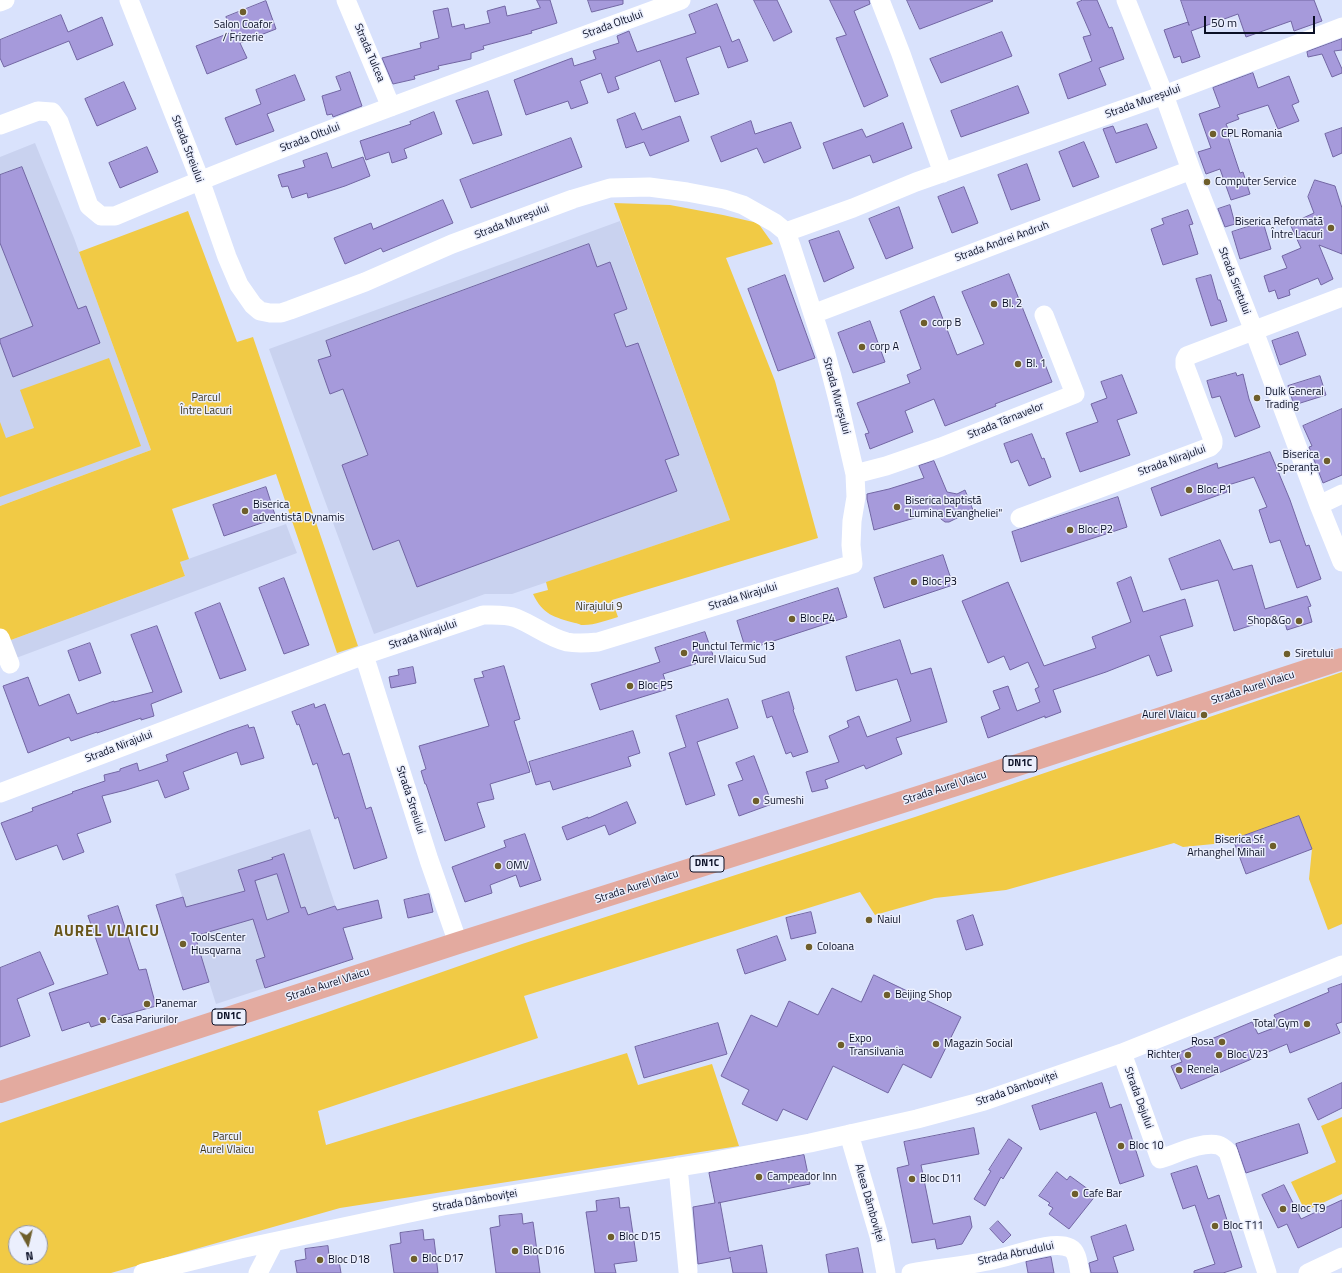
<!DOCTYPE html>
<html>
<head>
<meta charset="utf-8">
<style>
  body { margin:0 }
  #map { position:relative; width:1342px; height:1273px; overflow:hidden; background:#d9e2fc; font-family:"Titillium Web",sans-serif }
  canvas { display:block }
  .north { position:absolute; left:8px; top:1225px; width:40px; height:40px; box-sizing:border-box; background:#ebeffd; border:1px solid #9195a7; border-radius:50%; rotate:172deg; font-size:11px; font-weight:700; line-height:16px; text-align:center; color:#0a0f25 }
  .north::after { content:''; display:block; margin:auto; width:14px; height:18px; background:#6e5e2b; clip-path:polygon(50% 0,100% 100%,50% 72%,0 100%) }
  .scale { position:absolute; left:1204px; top:16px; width:111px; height:18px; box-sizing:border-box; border:2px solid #0a0f25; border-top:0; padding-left:5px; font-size:12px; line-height:14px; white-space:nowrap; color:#0a0f25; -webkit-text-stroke:3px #ebeffd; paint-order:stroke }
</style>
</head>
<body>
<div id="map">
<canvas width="1342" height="1273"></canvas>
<div class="north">N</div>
<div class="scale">50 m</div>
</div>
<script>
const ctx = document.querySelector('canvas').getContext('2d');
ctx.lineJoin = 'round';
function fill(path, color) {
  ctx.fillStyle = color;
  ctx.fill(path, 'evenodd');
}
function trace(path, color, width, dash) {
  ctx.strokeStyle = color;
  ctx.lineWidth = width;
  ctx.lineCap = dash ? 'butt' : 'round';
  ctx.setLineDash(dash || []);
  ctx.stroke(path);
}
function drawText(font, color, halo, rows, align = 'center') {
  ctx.font = font + ' "Titillium Web",sans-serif';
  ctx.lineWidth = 3;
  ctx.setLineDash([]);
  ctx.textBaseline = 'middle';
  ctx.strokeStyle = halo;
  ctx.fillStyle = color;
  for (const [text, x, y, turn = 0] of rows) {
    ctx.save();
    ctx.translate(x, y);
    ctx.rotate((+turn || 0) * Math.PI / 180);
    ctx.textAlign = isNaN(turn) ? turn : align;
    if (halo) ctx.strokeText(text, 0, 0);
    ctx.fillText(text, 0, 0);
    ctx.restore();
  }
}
fill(new Path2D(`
  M35 143 74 238 151 450 0 506V157Z
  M620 221 730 520 512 594H485L374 634 269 349Z
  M286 524 297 553 0 664V644L185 576 180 562Z
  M310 829 353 959 216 1004 175 874Z`), '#c9d2ef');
fill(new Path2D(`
  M614 203 670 205 723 215 758 223 773 244 726 258 775 381 818 538 612 600 618 617C607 620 593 626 581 625 579 624 577 623 575 623 554 617 543 615 533 594L548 590 546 582 730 520Z
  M188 211 237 342 253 337 358 646 337 653 276 474 172 509 189 559 180 562 185 576 0 644V506L151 450 79 252Z
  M109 358 141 446 0 497V422L6 438 34 428 20 390Z
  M1342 672V924L1328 930 1309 879 1312 849 1299 816 1240 837 1234 842 1183 847 1174 843 1006 890 935 898 875 915 860 892 524 996 538 1038 318 1111 326 1145 627 1053 638 1085 712 1064 739 1146 340 1208 111 1273H0V1123L325 1013 522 944 915 817ZM16 1233H40V1257H16Z
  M1342 1117V1194L1305 1211 1291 1182 1336 1162 1321 1126Z`), '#f1ca45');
const building = new Path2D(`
  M537 0H550L557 23 531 31 532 33 483 46 484 49 471 53V59L438 66 439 69 414 76 415 79 393 84 382 58 421 48 420 43 439 38 433 11 448 8 452 27 464 24 465 29 490 23 487 11 505 6 507 16 540 8Z
  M588 0H623V4L592 12Z
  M754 0H777L792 32 774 41Z
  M830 0H869L870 4 854 11 888 96 864 107 836 38 846 35Z
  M907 0H992L993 1 920 29Z
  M1083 0H1097L1109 28 1112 27 1124 59 1099 68 1106 85 1068 99 1059 74 1092 61 1083 37 1091 35 1077 3Z
  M1181 0H1314L1322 21 1294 31 1291 21 1246 37 1238 14 1191 31 1200 57 1182 63 1180 56 1174 58 1164 30 1188 22 1189 25Z
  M266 1 276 29 240 43 247 58 207 74 196 46 232 32 226 17Z
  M717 4 732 42 739 39 748 61 728 68 720 46 686 58 699 94 675 102 660 60 615 77 619 89 608 93 601 73 580 81 588 103 571 109 568 101 526 115 514 80 572 58 574 66 596 59 593 51 619 43 617 36 629 31 637 52 696 33 689 15Z
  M61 15 68 32 102 17 113 45 77 60 69 41 4 67 0 58V40Z
  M1002 32 1012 56 941 83 930 59Z
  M1342 39V50L1334 51 1342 69V73L1332 77 1322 54 1308 57 1307 52Z
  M350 72 362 106 333 117 332 114 327 115 322 96 341 90 336 77Z
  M1253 73 1258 88 1289 76 1299 102 1292 105 1299 121 1278 129 1268 105 1237 115 1239 119 1226 124 1231 136 1228 137 1240 173 1243 172 1250 194 1231 200 1220 169 1206 174 1198 152 1211 148 1199 114 1220 107 1213 88Z
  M295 75 305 100 267 114 274 131 236 145 225 118 261 104 256 90Z
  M124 82 136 109 97 126 85 99Z
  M1018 86 1029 113 961 137 951 111Z
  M488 91 502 135 473 144 456 101Z
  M434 112 442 134 404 149 407 158 392 163 389 152 366 160 360 141 411 124 410 122Z
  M635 113 642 130 680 116 689 141 650 156 644 142 626 148 617 120Z
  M751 121 755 134 791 122 801 148 764 163 757 148 721 162 711 137Z
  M903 123 912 148 873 163 870 155 833 169 823 143 862 129 866 137Z
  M1147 124 1157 148 1116 163 1103 129 1113 126 1116 133Z
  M1342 128V153L1333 157 1325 134Z
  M571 138 582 167 471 208 460 180Z
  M1084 142 1099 177 1073 187 1059 152Z
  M147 147 158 172 120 188 109 163Z
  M327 153 332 168 363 157 370 176 345 186 308 198 307 193 292 198 288 186 282 187 278 175 305 167 303 161Z
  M1027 164 1040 200 1011 210 998 175Z
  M22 167 78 309 86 306 100 343 13 377 0 342V339L33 326 0 243V175Z
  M1315 180 1335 186 1342 208V254L1319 245 1333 279 1321 285 1318 278 1289 290 1290 295 1278 299 1275 290 1269 292 1264 276 1287 268 1282 256 1301 248 1290 224 1314 213 1308 197Z
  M964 187 978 223 952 233 938 197Z
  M443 200 453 223 383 252 381 248 345 264 334 238 371 223 373 229Z
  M1230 205 1235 224 1225 227 1218 209Z
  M899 207 913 248 886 259 869 219Z
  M1188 210 1193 224 1189 225 1198 254 1163 265 1151 229 1164 224 1162 219Z
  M1263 222 1271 249 1240 259 1232 232Z
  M839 231 854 268 824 282 809 241Z
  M589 244 597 267 610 262 627 309 614 314 626 347 638 343 679 455 665 460 677 491 417 587 399 540 373 550 342 465 368 455 343 389 330 394 318 360 331 356 326 341Z
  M1009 274 1052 382 995 404 996 406 945 426 934 399 905 411 913 432 870 449 865 434 869 433 857 403 910 383 907 375 921 369 900 311 934 296 957 355 984 344 962 292Z
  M785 275 815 358 778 371 748 289Z
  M1211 275 1218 300H1220L1227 321 1211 326 1196 279Z
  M870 321 885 362 853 373 838 333Z
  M1298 332 1306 355 1280 365 1272 341Z
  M1236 373 1237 376 1243 374 1249 399 1260 427 1235 437 1220 396 1212 398 1207 381Z
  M1122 375 1137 413 1117 420 1130 455 1080 472 1066 433 1098 422 1091 404 1107 398 1101 382Z
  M1320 376 1326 395 1294 405 1288 386Z
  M1342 409V475L1323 483 1309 447 1312 446 1303 426Z
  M1032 434 1042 459 1044 458 1051 477 1029 486 1018 460 1011 463 1004 444Z
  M1270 452 1290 500 1306 546 1309 545 1321 579 1297 588 1280 540 1270 543 1259 510 1267 507 1254 477 1225 486 1227 492 1161 516 1151 488 1217 463 1218 468Z
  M934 461 947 492 957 494 965 490 973 510 949 522H945L941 519 938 511 874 530 867 499V494L889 489 924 478 919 466Z
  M266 487 276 518 224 536 213 505Z
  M1118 497 1127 527 1021 562 1012 532Z
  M1220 540 1233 570 1252 565 1265 609 1307 596 1311 606 1308 607 1312 622 1287 630 1283 615 1234 631 1218 580 1181 590 1169 559Z
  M943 555 953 585 884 608 874 578Z
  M1131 577 1143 612 1185 599 1193 626 1160 636 1172 671 1157 676 1149 655 1106 672 1053 690 1061 712 1045 718V716L988 738 981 717 1000 709 993 691 1008 686 1017 711 1040 702 1035 689 1039 687 1028 662 1010 670 1004 656 988 663 962 601 1008 582 1044 666 1096 648 1092 637 1131 622 1117 583Z
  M284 578 309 645 284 654 259 588Z
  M838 588 847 617 746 650 737 621Z
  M220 603 246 670 220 679 195 613Z
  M157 626 182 692 151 704 154 716 141 720V718L97 733V732L71 741 69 737 28 753 3 686 28 677 39 706 69 694 77 714 114 701V702L153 692 131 635Z
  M705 632 714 658 663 674 668 689 600 710 591 684 660 662 655 648Z
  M900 640 911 674 931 668 947 722 896 738 902 754 866 769 864 765 825 780 828 788 812 792 806 772 839 762 829 736 849 727 847 721 859 716 867 737 911 721 897 679 856 691 846 657Z
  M90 643 101 673 79 681 68 651Z
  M504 666 520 719 514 721 530 772 490 784 494 799 477 803 485 827 445 841 426 784H425L421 771 426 769 419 746 489 726 474 679 484 677 482 672Z
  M413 667 416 683 391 688 389 677 399 675 398 670Z
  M789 692 794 709 793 710 808 752 793 757 791 752 786 754 772 716 767 718 762 701Z
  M728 699 738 728 697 742 715 795 686 805 669 753 686 747 676 716Z
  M314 704 315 708 325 704 343 755 349 753 366 809 371 807 387 858 354 869 338 817 335 819 317 763 313 765 299 724 297 725 292 712Z
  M248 725 249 728 254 727 264 758 241 765 237 752 183 772 189 789 165 798 158 780 126 790 102 796 111 822 77 834 84 852 63 860 57 845 16 860 1 823 33 811 32 808 73 793 72 792 105 781 104 775 120 771V769L137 763 139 771 168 761 166 755 229 731Z
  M633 731 640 753 628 757 631 766 553 790 550 781 536 785 529 762Z
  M754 756 772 804 739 816 728 785 743 780 736 763Z
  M627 802 636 823 609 835 605 825 567 840 562 827 588 817V818Z
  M1299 816 1312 849 1246 874 1234 842 1240 837Z
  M525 834 541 880 520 887 516 875 490 885 492 893 465 902 452 867 506 847 504 841Z
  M284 854 301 908 305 907 308 915 335 906 337 910 378 900 382 918 343 928 353 959 265 988 256 960 265 957 253 919 195 936 209 982 183 990 156 905 183 897 186 907 245 891 238 870 273 859 272 858ZM277 874 289 912 267 920 255 881Z
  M429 894 433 912 408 918 404 900Z
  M118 906 139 970 146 969 156 1006 106 1020 107 1022 91 1027 89 1022 62 1031 49 993 108 974 88 916Z
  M811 912 816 933 791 939 786 918Z
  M973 915 983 945 966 950 957 921Z
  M777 936 786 960 745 974 737 950Z
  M40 952 54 984 17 999 30 1036 0 1047V968Z
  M874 975 961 1017 931 1078 903 1064 888 1093 833 1066 807 1120 783 1109 777 1121 742 1104 749 1090 721 1076 751 1015 777 1027 789 1001 818 1015 832 988 861 1002Z
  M1342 984V1022L1336 1024 1340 1033 1290 1053 1287 1044 1181 1089 1171 1066 1182 1062 1178 1053 1252 1022 1258 1034 1279 1026 1274 1015 1329 992 1328 989Z
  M718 1023 727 1054 644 1078 635 1047Z
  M1102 1083 1110 1108 1121 1104 1144 1176 1120 1184 1096 1112 1040 1130 1032 1106Z
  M1342 1083V1108L1318 1120 1308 1099Z
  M1299 1124 1308 1153 1246 1173 1236 1144Z
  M974 1128 979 1154 921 1165 933 1224 970 1216 972 1227 962 1244 937 1249 935 1239 912 1243 897 1168 909 1165 904 1142Z
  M1009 1139 1022 1148 1003 1179 1001 1177 985 1206 974 1199 991 1171 989 1170Z
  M804 1155 810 1184 718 1203 720 1202 729 1252 762 1245 767 1273H733L730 1257V1258L698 1264 693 1207 715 1203 709 1173Z
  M1197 1166 1208 1199 1219 1195 1242 1267 1223 1273H1194V1271L1215 1264 1195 1205 1183 1209 1171 1174Z
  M1057 1172 1067 1180 1070 1176 1096 1195 1069 1229 1049 1214 1053 1208 1048 1205 1050 1203 1039 1196Z
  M1284 1185 1301 1219 1342 1200V1227L1298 1248 1287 1224 1278 1228 1262 1195Z
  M619 1198 620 1208 629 1207 637 1261 614 1264 616 1273H595L586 1212 597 1211 596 1201Z
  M522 1214 523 1224 533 1222 540 1273H496L490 1228 500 1226 499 1216Z
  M998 1221 1011 1235 1003 1243 990 1229Z
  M1126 1225 1134 1250 1113 1257 1118 1273H1091L1089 1263 1098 1260 1091 1237Z
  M423 1230 424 1240 434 1239 438 1273H394L390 1245 401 1243 400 1233Z
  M328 1246 329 1256 338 1255 341 1273H297L295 1261 306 1259 305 1249Z
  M858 1248 863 1273H829L826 1255Z
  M1051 1257 1054 1273H1028L1026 1262Z`);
fill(building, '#a69adb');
trace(building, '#7266a3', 1);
trace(new Path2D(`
  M346 0 391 107
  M880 0 901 54 943 173
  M1126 0 1164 95 1191 170 1254 331 1319 505 1342 562
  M0 2 5 0
  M0 125 38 111 52 112 59 122 89 206 101 216H115C301 137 492 70 681 0
  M786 232 853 208 916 182 1164 95 1342 27
  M813 314 1191 170
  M855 474 886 466 941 447 1075 394 1044 315
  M1319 505 1342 494
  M1020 518 1210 447 1213 444V440L1185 366V360L1187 356 1342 297
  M0 638 10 664
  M364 655 429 860 458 943
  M0 793 364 655 483 615C494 615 506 614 516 618 534 625 549 638 567 642 578 644 588 643 598 642L853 564 851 545 852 521 856 497 855 474 838 400 826 354 791 246 786 232 775 223 743 205 724 199 687 192 649 187 610 188 573 199 452 244 365 282 290 310 281 313H270L260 311 253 305 239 285 227 257 200 180 129 0
  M1122 1053 1160 1159C1176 1154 1202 1141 1218 1145 1222 1146 1225 1149 1228 1152L1267 1273
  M849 1134 879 1236 886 1273
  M678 1167 688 1271
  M143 1273 240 1249 395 1216 443 1206 710 1162 810 1143 917 1119 984 1101 1122 1053 1342 965
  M258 1273 274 1242
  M911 1273C938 1268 966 1266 992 1260 1012 1257 1052 1239 1070 1248 1078 1252 1078 1265 1080 1273
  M1308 1273 1342 1257`), '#fff', 19);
trace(new Path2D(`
  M0 1092 458 943 978 778 1342 659`), '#e3aa9f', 22);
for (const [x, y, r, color] of [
  [243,12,4,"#6e5e2b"],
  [1213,134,4,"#6e5e2b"],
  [1207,182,4,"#6e5e2b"],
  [1331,228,4,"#6e5e2b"],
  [994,304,4,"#6e5e2b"],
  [924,323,4,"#6e5e2b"],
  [862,347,4,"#6e5e2b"],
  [1018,364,4,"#6e5e2b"],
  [1257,398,4,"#6e5e2b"],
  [1327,461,4,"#6e5e2b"],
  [1189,490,4,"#6e5e2b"],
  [897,507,4,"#6e5e2b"],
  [245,511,4,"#6e5e2b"],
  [1070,530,4,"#6e5e2b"],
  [914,582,4,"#6e5e2b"],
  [792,619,4,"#6e5e2b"],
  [1299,621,4,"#6e5e2b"],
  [684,653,4,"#6e5e2b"],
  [1287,654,4,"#6e5e2b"],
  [630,686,4,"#6e5e2b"],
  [1204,715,4,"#6e5e2b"],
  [756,801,4,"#6e5e2b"],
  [1273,846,4,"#6e5e2b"],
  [498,866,4,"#6e5e2b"],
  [869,920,4,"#6e5e2b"],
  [183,944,4,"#6e5e2b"],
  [809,947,4,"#6e5e2b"],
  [887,995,4,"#6e5e2b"],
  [147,1004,4,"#6e5e2b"],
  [103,1020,4,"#6e5e2b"],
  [1307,1024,4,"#6e5e2b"],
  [1222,1042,4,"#6e5e2b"],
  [936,1044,4,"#6e5e2b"],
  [841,1045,4,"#6e5e2b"],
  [1188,1055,4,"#6e5e2b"],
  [1219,1055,4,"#6e5e2b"],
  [1179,1070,4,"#6e5e2b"],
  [1121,1146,4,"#6e5e2b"],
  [759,1177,4,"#6e5e2b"],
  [912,1179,4,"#6e5e2b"],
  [1075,1194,4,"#6e5e2b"],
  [1283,1209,4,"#6e5e2b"],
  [1215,1226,4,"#6e5e2b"],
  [611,1237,4,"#6e5e2b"],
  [515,1251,4,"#6e5e2b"],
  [414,1259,4,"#6e5e2b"],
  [320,1260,4,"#6e5e2b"]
]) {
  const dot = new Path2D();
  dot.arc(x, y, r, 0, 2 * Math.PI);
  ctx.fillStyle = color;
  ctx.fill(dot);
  trace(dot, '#ebeffd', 1.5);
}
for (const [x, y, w] of [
  [1020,764,34],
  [707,864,34],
  [229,1017,34]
]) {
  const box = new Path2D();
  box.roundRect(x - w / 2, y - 8, w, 16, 3);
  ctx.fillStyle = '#ebeffd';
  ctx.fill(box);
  trace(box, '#0a0f25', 1);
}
drawText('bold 10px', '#0a0f25', null, [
  ["DN1C",1020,764],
  ["DN1C",707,864],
  ["DN1C",229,1017]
]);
drawText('11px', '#0a0f25', '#ebeffd', [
  ["Salon Coafor",243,25,"center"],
  ["/ Frizerie",243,38,"center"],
  ["CPL Romania",1221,134],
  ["Computer Service",1215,182],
  ["Biserica Reformată",1323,222,"right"],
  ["Între Lacuri",1323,235,"right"],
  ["Bl. 2",1002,304],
  ["corp B",932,323],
  ["corp A",870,347],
  ["Bl. 1",1026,364],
  ["Dulk General",1265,392],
  ["Trading",1265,405],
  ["Biserica",1319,455,"right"],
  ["Speranța",1319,468,"right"],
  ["Bloc P1",1197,490],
  ["Biserica baptistă",905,501],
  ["\"Lumina Evangheliei\"",905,514],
  ["Biserica",253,505],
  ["adventistă Dynamis",253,518],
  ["Bloc P2",1078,530],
  ["Bloc P3",922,582],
  ["Bloc P4",800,619],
  ["Shop&Go",1291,621,"right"],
  ["Punctul Termic 13",692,647],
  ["Aurel Vlaicu Sud",692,660],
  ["Siretului",1295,654],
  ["Bloc P5",638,686],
  ["Aurel Vlaicu",1196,715,"right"],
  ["Sumeshi",764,801],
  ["Biserica Sf.",1265,840,"right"],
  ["Arhanghel Mihail",1265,853,"right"],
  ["OMV",506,866],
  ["Naiul",877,920],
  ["ToolsCenter",191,938],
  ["Husqvarna",191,951],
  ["Coloana",817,947],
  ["Beijing Shop",895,995],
  ["Panemar",155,1004],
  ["Casa Pariurilor",111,1020],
  ["Total Gym",1299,1024,"right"],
  ["Expo",849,1039],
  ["Transilvania",849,1052],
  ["Rosa",1214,1042,"right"],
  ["Magazin Social",944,1044],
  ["Richter",1180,1055,"right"],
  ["Bloc V23",1227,1055],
  ["Renela",1187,1070],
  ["Bloc 10",1129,1146],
  ["Campeador Inn",767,1177],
  ["Bloc D11",920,1179],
  ["Cafe Bar",1083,1194],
  ["Bloc T9",1291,1209],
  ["Bloc T11",1223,1226],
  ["Bloc D15",619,1237],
  ["Bloc D16",523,1251],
  ["Bloc D17",422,1259],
  ["Bloc D18",328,1260]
], 'left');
drawText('11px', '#0a0f25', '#ebeffd', [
  ["Strada Oltului",613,25,-20],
  ["Strada Tulcea",369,53,67],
  ["Strada Mureșului",1143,102,-20],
  ["Strada Oltului",310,138,-21],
  ["Strada Streiului",187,149,69],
  ["Strada Mureșului",512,222,-21],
  ["Strada Andrei Andruh",1002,242,-20],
  ["Strada Siretului",1234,281,69],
  ["Strada Mureșului",836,396,75],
  ["Strada Târnavelor",1006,421,-22],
  ["Strada Nirajului",1172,461,-20],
  ["Strada Nirajului",743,597,-17],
  ["Strada Nirajului",423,635,-19],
  ["Strada Aurel Vlaicu",1253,688,-18],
  ["Strada Nirajului",119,747,-21],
  ["Strada Aurel Vlaicu",945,788,-18],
  ["Strada Streiului",410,800,72],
  ["Strada Aurel Vlaicu",637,887,-18],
  ["Strada Aurel Vlaicu",328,985,-18],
  ["Strada Dâmboviței",1017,1089,-19],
  ["Strada Dejului",1138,1098,70],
  ["Strada Dâmboviței",475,1201,-10],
  ["Aleea Dâmboviței",869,1203,74],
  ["Strada Abrudului",1016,1254,-12]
]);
drawText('11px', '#3c341c', '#ebeffd', [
  ["Parcul",206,398],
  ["Între Lacuri",206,411],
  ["Nirajului 9",599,607],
  ["Parcul",227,1137],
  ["Aurel Vlaicu",227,1150]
]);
ctx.letterSpacing = '1px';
drawText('bold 15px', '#67551a', '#ebeffd', [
  ["AUREL VLAICU",107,932]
]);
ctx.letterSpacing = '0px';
</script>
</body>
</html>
